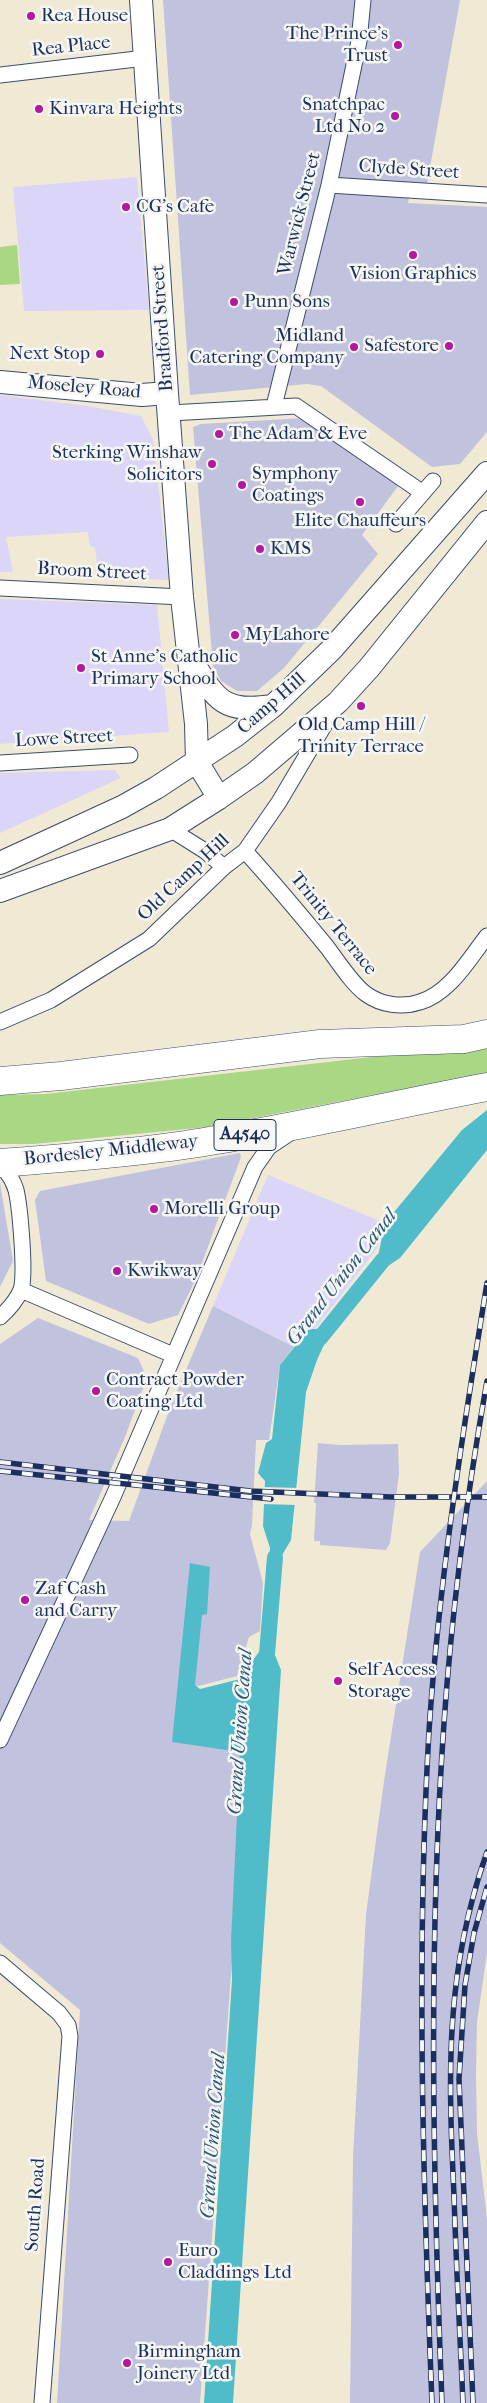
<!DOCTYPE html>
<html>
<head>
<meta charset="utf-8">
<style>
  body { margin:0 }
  canvas { display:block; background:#f0ead4 }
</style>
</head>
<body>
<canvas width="487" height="2403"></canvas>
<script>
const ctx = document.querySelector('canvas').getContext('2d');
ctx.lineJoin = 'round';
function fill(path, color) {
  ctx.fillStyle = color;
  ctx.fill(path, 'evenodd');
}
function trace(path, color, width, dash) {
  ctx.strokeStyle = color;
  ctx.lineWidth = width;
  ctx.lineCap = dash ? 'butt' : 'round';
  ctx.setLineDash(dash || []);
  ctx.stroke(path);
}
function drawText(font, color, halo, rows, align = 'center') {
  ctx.font = font + ' "IM FELL French Canon",serif';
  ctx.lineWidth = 5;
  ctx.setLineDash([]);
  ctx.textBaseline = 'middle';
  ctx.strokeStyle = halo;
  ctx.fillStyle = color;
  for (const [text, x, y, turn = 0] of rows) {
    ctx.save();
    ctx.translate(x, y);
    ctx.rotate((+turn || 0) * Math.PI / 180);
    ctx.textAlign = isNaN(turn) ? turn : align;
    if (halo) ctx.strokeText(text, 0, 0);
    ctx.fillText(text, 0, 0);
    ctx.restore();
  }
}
fill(new Path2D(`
  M137 177 149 310 24 311 13 187Z
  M0 395 88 406 141 416 153 439 169 580 99 577 95 548 90 546 88 532 6 537 13 572H0Z
  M0 599 157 605 169 732 0 744Z
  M115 770 121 778 0 833V773Z
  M268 1175 385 1223 381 1240 375 1251 315 1329H309L294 1347 213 1306Z`), '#dbd6f7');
fill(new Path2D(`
  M163 0H460L427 184H412L408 203 487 207V432L460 464 432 467 321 386 307 384 190 395Z
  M304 418 401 482 362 535 378 554 284 668 257 691H237L221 681 213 666 193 427 201 424Z
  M240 1153 241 1157 196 1279 178 1315 149 1324 46 1281 35 1200 40 1191Z
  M0 1183 13 1261 0 1287Z
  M213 1306 294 1347 280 1365 269 1440H256L252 1525 250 1534 263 1583 260 1631 249 1637 237 1676 187 1689 248 1739 200 2403H57L80 2010 0 1943V1344L38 1318 138 1358 147 1378 125 1437 89 1520 129 1521 170 1408Z
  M318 1443 340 1445 398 1444 399 1474 390 1543 386 1550 320 1545V1541H314L316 1503H314Z
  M487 1481V1953L477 2022 476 2072 477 2133 487 2219V2403H350L353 2157 366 1914 384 1781 420 1552Z`), '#c1c2dd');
fill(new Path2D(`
  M17 245 20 284 0 285V247Z
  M487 1044V1073L207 1127 34 1144H0V1095L45 1094Z`), '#aad784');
fill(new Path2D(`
  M487 1110V1150L400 1258 370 1278 377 1261 385 1223 462 1130Z
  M335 1321 317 1360 306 1392 291 1540 278 1562 276 1575 273 1577 269 1575 270 1548 263 1526 265 1481 258 1473 266 1443 272 1439 280 1365 309 1329H321Z
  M190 1563 210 1567 207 1614 202 1615 195 1685 200 1689 240 1679 265 1643V1633H272L271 1645 281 1670 233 2403H204L232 1980 231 1941 240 1752 172 1742Z`), '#50bcca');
fill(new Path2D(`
  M262 1487 299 1488 297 1505 261 1504Z`), '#f0ead4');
trace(new Path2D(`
  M320 1338 383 1260
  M267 1654 275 1557`), '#50bcca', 16);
const street = new Path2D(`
  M0 75 145 58
  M329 185 487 195
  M274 406 329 185 359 41 363 0
  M170 413 296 406 423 493
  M396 524 433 481
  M0 588 182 597
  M0 763 130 755
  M170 829 205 851 224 867
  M245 851C273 882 300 914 327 947 337 960 352 984 366 994 381 1005 402 1008 420 1002 450 993 469 959 487 936
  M0 1022 51 1000 149 939 224 867 245 851 279 802 331 714
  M0 1165C8 1172 13 1180 16 1190 20 1207 26 1274 21 1290 17 1299 8 1310 0 1317
  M21 1290 173 1355
  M0 1740 113 1497 255 1167 269 1147 290 1133
  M0 1963 59 2013 68 2025 70 2036 42 2403`);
const secondary = new Path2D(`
  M141 0 167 393 182 597 196 724 197 762
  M0 382 142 395 167 393
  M192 661C217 701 223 713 273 706
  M197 762 219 798
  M0 863 122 807 156 788 235 736 273 706 332 649 487 473
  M0 891 170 829 219 798 255 773 338 702 369 668 487 522`);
const highway = new Path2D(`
  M0 1081 61 1076 320 1044 464 1039 487 1034
  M0 1163C62 1158 124 1154 185 1145 287 1130 386 1106 487 1087`);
trace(street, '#3b4b70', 17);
trace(secondary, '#3b4b70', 24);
trace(highway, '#3b4b70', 29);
trace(street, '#fff', 15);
trace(secondary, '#fff', 22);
trace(highway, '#fff', 28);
const rail = new Path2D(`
  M0 1462 250 1491 391 1497H487
  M0 1471 271 1499
  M432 2403C423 2179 416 1955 429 1731 439 1580 463 1431 487 1283
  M442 2403C433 2177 428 1949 444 1723 452 1609 467 1494 487 1381
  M463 2403C460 2334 456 2265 454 2195 448 2072 445 1971 487 1852
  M473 2403 459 2079 465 1985 474 1933 487 1887`);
trace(rail, '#1b2f5e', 5.5);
trace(rail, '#f6f6f2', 4, [11]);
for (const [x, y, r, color] of [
  [31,16,5,"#b5179e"],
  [398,45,5,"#b5179e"],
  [39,109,5,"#b5179e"],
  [395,116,5,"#b5179e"],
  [126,207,5,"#b5179e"],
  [413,255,5,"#b5179e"],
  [234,302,5,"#b5179e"],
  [449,346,5,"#b5179e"],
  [354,347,5,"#b5179e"],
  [100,354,5,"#b5179e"],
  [219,434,5,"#b5179e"],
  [212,464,5,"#b5179e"],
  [242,485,5,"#b5179e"],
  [360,502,5,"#b5179e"],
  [260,549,5,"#b5179e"],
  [235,635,5,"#b5179e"],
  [81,668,5,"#b5179e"],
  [361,706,5,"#b5179e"],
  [154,1209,5,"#b5179e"],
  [117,1271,5,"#b5179e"],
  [96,1391,5,"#b5179e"],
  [25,1600,5,"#b5179e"],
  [338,1681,5,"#b5179e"],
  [168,2262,5,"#b5179e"],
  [127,2363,5,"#b5179e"]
]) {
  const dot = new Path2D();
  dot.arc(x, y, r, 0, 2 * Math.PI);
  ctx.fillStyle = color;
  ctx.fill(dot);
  trace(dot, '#f6f6f2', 2);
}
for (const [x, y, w] of [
  [245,1135,62]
]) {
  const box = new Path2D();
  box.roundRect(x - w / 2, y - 15.5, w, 31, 4);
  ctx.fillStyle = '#f6f6f2';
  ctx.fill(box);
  trace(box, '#1b2f5e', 1);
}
drawText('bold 18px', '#1b2f5e', null, [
  ["A4540",245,1135]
]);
drawText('19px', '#1b2f5e', '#f6f6f2', [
  ["Rea House",41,16],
  ["The Prince's",388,34,"right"],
  ["Trust",388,56,"right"],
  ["Snatchpac",385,105,"right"],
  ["Ltd No 2",385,127,"right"],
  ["Kinvara Heights",49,109],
  ["CG's Cafe",136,207],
  ["Vision Graphics",413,274,"center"],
  ["Punn Sons",244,302],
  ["Midland",344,336,"right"],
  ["Catering Company",344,358,"right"],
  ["Safestore",439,346,"right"],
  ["Next Stop",90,354,"right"],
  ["The Adam & Eve",229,434],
  ["Sterking Winshaw",202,453,"right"],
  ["Solicitors",202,475,"right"],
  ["Symphony",252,474],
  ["Coatings",252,496],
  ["Elite Chauffeurs",360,521,"center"],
  ["KMS",270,549],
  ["MyLahore",245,635],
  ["St Anne's Catholic",91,657],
  ["Primary School",91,679],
  ["Old Camp Hill /",361,725,"center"],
  ["Trinity Terrace",361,747,"center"],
  ["Morelli Group",164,1209],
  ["Kwikway",127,1271],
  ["Contract Powder",106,1380],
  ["Coating Ltd",106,1402],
  ["Zaf Cash",35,1589],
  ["and Carry",35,1611],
  ["Self Access",348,1670],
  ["Storage",348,1692],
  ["Euro",178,2251],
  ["Claddings Ltd",178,2273],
  ["Birmingham",137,2352],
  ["Joinery Ltd",137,2374]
], 'left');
drawText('19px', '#1b2f5e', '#f6f6f2', [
  ["Rea Place",71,47,-6],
  ["Clyde Street",409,170,4],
  ["Warwick Street",300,214,-76],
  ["Bradford Street",163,328,-94],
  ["Moseley Road",84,388,5],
  ["Broom Street",92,572,3],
  ["Camp Hill",272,704,-41],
  ["Lowe Street",64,739,-3],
  ["Old Camp Hill",184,878,-43],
  ["Trinity Terrace",333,924,51],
  ["Bordesley Middleway",111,1151,-6],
  ["South Road",36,2205,-86]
]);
drawText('italic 20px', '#2b597e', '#f6f6f2', [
  ["Grand Union Canal",342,1278,-52],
  ["Grand Union Canal",241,1732,-86],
  ["Grand Union Canal",214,2136,-86]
]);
</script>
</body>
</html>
